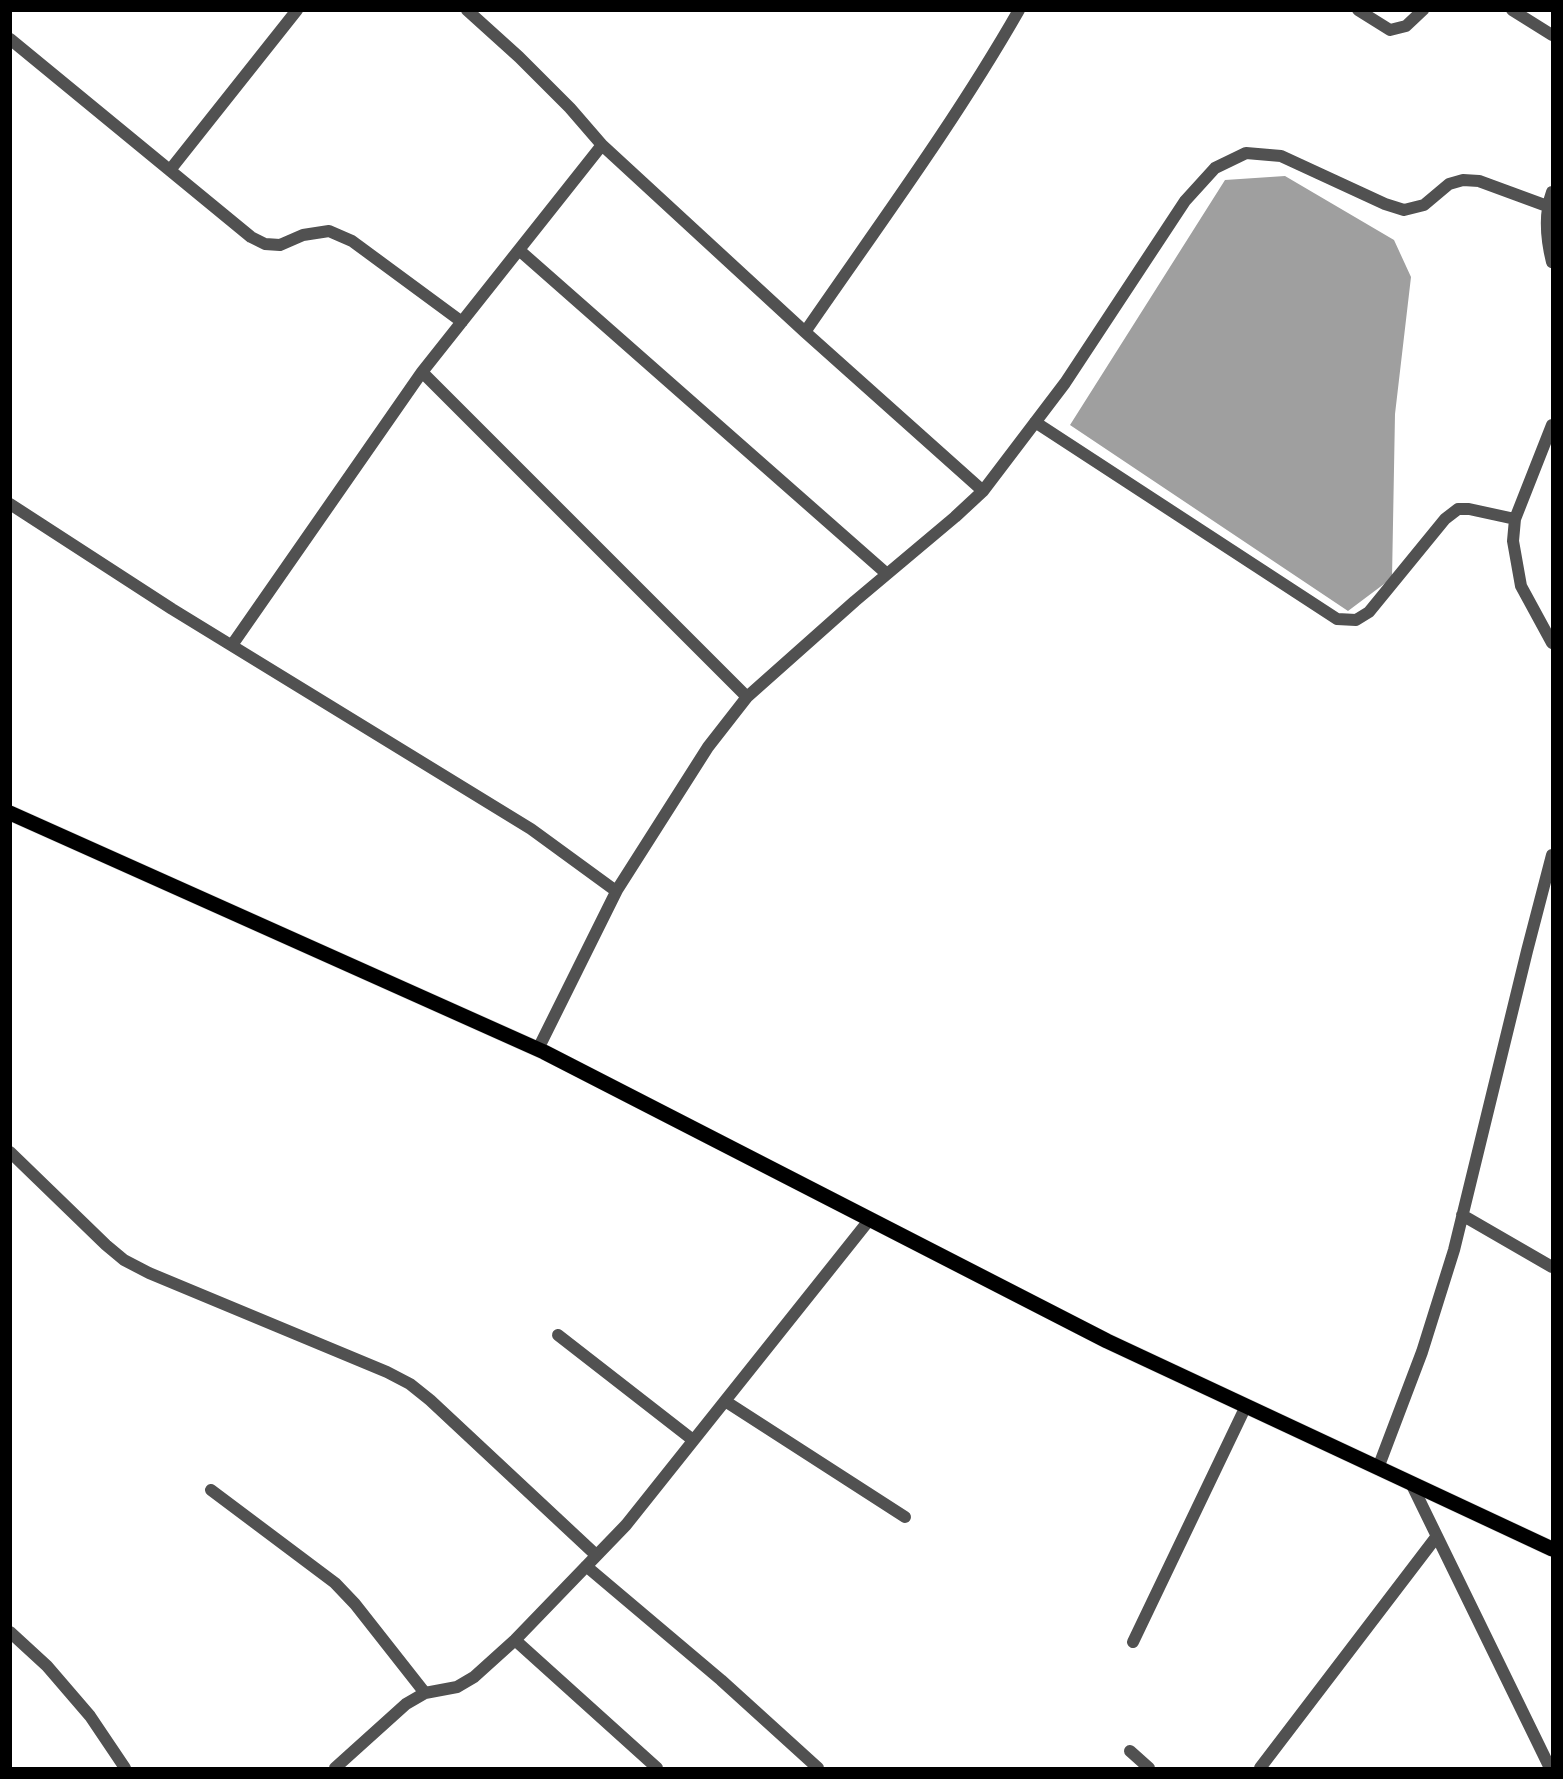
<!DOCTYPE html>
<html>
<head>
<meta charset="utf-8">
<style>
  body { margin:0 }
  #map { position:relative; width:1563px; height:1779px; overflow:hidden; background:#fff; font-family:"Public Sans",sans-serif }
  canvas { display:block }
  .frame { position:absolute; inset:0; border:12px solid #000; pointer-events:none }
</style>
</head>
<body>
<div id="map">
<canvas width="1563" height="1779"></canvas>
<div class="frame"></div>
</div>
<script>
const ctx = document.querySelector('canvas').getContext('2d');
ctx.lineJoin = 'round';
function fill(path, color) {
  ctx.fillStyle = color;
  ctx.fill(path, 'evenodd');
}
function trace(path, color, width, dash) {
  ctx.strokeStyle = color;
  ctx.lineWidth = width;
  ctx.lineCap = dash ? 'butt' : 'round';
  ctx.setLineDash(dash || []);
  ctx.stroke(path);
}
fill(new Path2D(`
  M1285 176 1394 240 1411 277 1395 414 1392 578 1348 611 1070 425 1225 180Z`), '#9f9f9f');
const primary = new Path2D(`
  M10 813 544 1052 1107 1341 1552 1549`);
trace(primary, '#dbdbdb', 16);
trace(new Path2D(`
  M467 10 519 57 570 108 602 145 805 332 983 491
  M1358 10 1390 30 1406 26 1423 10
  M1512 10 1552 35
  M10 39 251 237 265 244 280 245 303 235 329 231 352 241 462 322
  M170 170 297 10
  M1552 192C1544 214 1546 238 1552 262
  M519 250 887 574
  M805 332C878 226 955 122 1019 10
  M422 372 747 697
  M1035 422 1337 619 1356 620 1369 612 1445 519 1458 509H1469L1515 519
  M1552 425 1515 519 1513 541 1521 586 1552 643
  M10 504 172 609 531 829 616 891
  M232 645 422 372 602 145
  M538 1049 617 890 708 747 747 697 855 601 955 517 983 491 1065 383 1185 201 1215 168 1246 153 1281 156 1385 204 1404 210 1424 205 1449 184 1463 180 1479 181 1547 206
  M10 1152 106 1245 124 1260 149 1273 387 1372 410 1384 430 1400 596 1555
  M1462 1215 1552 1267
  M558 1335 693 1440
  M725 1401 905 1517
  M1378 1468 1422 1352 1454 1250 1527 951 1552 855
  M1411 1483 1550 1768
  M211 1490 335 1583 355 1604 425 1693
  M586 1566 721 1680 818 1768
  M10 1632 47 1666 90 1716 125 1768
  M515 1640 657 1768
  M1133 1642 1246 1406
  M1130 1751 1149 1768
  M335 1768 406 1704 425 1693 457 1687 474 1677 515 1640 626 1525 870 1219
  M1260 1768 1437 1536`), '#515151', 12);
trace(primary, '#000', 15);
</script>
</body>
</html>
